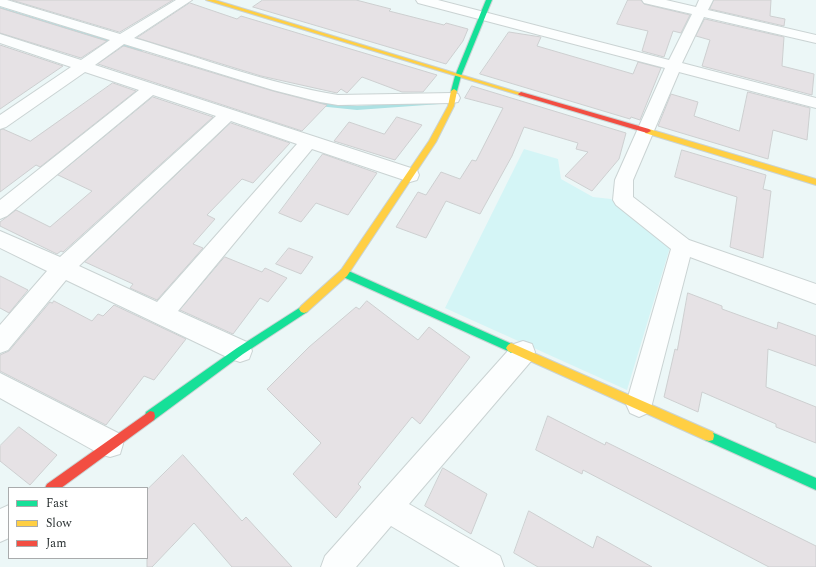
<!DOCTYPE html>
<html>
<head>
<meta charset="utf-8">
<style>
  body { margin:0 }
  #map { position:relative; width:816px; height:567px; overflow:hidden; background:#ecf7f7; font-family:Spectral,serif }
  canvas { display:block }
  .legend { position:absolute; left:8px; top:487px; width:140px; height:72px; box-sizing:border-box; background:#fff; border:1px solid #a9abac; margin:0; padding:5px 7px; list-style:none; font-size:12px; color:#272e2f }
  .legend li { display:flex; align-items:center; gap:8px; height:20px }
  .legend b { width:20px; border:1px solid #a9abac }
</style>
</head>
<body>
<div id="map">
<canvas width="816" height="567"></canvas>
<ul class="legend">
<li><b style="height:5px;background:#16e098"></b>Fast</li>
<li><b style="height:5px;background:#ffcf43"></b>Slow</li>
<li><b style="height:5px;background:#f24e42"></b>Jam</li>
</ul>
</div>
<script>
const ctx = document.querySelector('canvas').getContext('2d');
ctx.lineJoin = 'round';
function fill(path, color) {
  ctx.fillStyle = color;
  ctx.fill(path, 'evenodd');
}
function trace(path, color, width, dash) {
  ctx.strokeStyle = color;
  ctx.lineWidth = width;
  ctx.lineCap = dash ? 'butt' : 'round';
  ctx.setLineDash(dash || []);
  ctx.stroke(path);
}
fill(new Path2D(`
  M524 149 558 159 561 179 593 197 611 199 671 244 627 390 445 308Z`), '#d4f5f6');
fill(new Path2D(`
  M0 7 142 50V51L138 52 0 9Z
  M438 101 440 102V104L357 110 318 106 315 104 318 102 357 106Z`), '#ace1e3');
const building = new Path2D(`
  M12 0H173L120 32Z
  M263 0H356L391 9 389 11 444 25 446 23 468 29 463 41 446 64 253 7Z
  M628 0H641L644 4 690 15 681 33 673 31 664 57 642 51 648 31 617 24Z
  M714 0H771L770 16 785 19 784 26 710 9Z
  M190 3 237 19 241 16 437 75 423 92H402L362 77 347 93 341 89 337 93 261 76 137 38Z
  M0 8 107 41 81 58 0 33Z
  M705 19 784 37 782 66 814 74 812 95 702 66 710 40 696 36Z
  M509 32 541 37 537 46 633 74 638 62 661 68 640 120 631 117 630 119 480 74Z
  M0 45 63 66 0 109Z
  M124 46 273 91 327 105 302 131 98 64Z
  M113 83 136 91 40 167 36 165 0 192V130L3 129 30 141Z
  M472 86 626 133 619 159 592 191 565 176 588 152 576 149 578 143 524 127 512 156 480 214 446 201 426 238 396 227 418 192 426 195 441 172 460 179 472 160 476 161 503 108 465 98Z
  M748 92 810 108 807 140 773 130 768 159 658 126 671 94 698 102 694 116 739 131Z
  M153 97 213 117 63 252 61 251 57 254 0 226V222L16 210 50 227 92 191 58 175Z
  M397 117 422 125 395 160 334 141 349 122 384 134Z
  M231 123 290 143 253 183 242 179 207 215 215 219 193 244 203 248 157 300 130 288 133 284 85 262Z
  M682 150 766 175 763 189 771 191 763 258 730 247 737 197 675 177Z
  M323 154 377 173 348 215 316 203 301 222 279 213Z
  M289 248 313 257 301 274 276 264Z
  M225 257 262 272 265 268 287 278 268 302 260 298 233 334 180 310Z
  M0 276 28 290 9 313 0 308Z
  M688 293 722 306V309L777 329 778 322 816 336V366L768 349 766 387 816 407V443L776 427V424L702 392 698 412 664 397 675 349 677 350Z
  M54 301 92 321 98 314 103 316 114 305 186 339 154 380 144 376 106 425 0 371V355L9 351 50 302 52 303Z
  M367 301 418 340 429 327 470 357 420 424 412 417 358 484 361 487 336 518 293 474 321 443 267 389 309 347 356 307 359 309Z
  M548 416 605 445 606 442 816 546V567H769L583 470 582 474 536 450Z
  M19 427 57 455 30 485 0 461V446Z
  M183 455 242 521 246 517 292 567H232L194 523 152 567H147V490Z
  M443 468 487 494 471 534 425 506Z
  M529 511 593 548 597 536 652 567H538L514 553Z`);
fill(building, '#e6e2e5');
trace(building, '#cdcfd0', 1);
const street = new Path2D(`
  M0 0H7L120 34 176 0H192L134 38C201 58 269 84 338 95L452 93 458 94 460 98 458 102 452 103 338 105 320 102 273 90 124 44 95 65 417 170 419 175 417 180 410 182 312 149 178 311 249 343 252 351 249 359 240 362 231 359 66 280 8 350 0 353V325L47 271 0 248V231L60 257 216 116 153 95 7 216 0 219V200L139 90 85 72 6 127 0 129V115L71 67 0 43V34L81 60 110 40 0 6ZM231 121 297 144 157 302 79 266Z
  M416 0H438L669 60 692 14 644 3 642 0H666L696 7 699 0H713L708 10 816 35V43L704 17 682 63 816 98V108L679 72 633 180V197L689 240 816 284V304L690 257 652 404 648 413 639 417 630 413 626 404 671 249 616 205 613 200 615 180 665 68 418 3Z
  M523 341 532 344 535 352 532 360 409 504 500 556 504 567H460L391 526 356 567H321L325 556 514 344Z
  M0 373 120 434 123 444 120 454 110 457 100 454 0 398Z
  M9 505V538L0 542V509Z`);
const fast = new Path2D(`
  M486 0H492L461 76 457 91 454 93 452 92 451 91 455 76Z
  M344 269 514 345 516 348 514 351 511 353 508 351 341 276 340 273 341 270Z
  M304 305 307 306 309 309 307 312 243 354 154 420 150 421 146 420 145 416 146 412 237 348Z
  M709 431 816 478V490L705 440 704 436 705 432Z`);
const slow = new Path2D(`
  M206 0H215L524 94 521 96 519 95Z
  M454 89 457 91 454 106 436 142 347 276 307 312 304 313 301 312 299 309 301 306 341 270 429 141 448 106 451 91Z
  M645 129H649L816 179V185L645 133Z
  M511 343 713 432 714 436 713 440 709 441 705 440 508 351 506 348 508 345Z`);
const jam = new Path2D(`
  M521 92 649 129 651 131 647 133 519 95 518 94Z
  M150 411 154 412 155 416 154 420 61 488H45L47 484Z`);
trace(street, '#cad3d3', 2);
trace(fast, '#cad3d3', 2);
trace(slow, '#cad3d3', 2);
trace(jam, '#cad3d3', 2);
fill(street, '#fcfefe');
fill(fast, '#16e098');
fill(slow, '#ffcf43');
fill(jam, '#f24e42');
</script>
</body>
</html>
